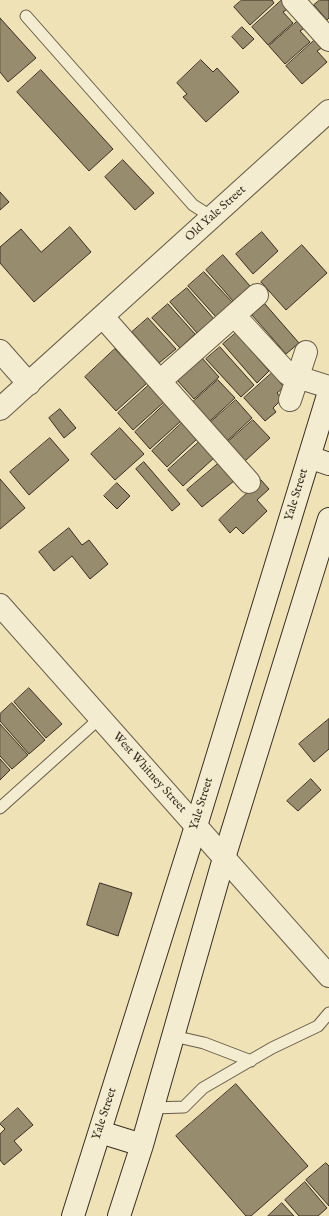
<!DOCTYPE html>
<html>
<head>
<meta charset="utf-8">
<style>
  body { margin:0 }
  canvas { display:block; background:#eee2b6 }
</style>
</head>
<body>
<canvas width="329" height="1216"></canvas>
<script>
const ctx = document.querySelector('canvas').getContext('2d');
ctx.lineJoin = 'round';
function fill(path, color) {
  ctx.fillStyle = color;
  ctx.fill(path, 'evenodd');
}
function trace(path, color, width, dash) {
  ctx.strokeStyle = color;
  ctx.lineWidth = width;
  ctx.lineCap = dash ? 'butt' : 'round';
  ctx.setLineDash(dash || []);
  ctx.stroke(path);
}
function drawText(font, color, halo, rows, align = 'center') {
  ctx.font = font + ' "IM FELL English",serif';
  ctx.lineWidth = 3.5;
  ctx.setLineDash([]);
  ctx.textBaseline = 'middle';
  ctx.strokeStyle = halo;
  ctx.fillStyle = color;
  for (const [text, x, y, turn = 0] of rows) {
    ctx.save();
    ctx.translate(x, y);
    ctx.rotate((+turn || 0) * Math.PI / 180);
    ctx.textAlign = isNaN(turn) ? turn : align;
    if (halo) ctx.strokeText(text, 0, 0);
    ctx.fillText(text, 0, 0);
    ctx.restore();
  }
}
const building = new Path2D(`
  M242 0H272L274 3 250 25 234 7Z
  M282 0 289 8 283 12 293 23 268 45 252 27Z
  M320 0H329V18L327 20 314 5Z
  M0 18 36 58 8 82 0 72Z
  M299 20 306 27 300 31 310 42 285 64 269 46Z
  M242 27 254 39 243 49 232 37Z
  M316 39 323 47 317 51 327 62 302 84 286 66Z
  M201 60 213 72 217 68 239 92 206 122 183 97 187 94 177 83Z
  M41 70 113 149 89 171 17 92Z
  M123 160 154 193 135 210 105 177Z
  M0 192 9 202 0 210Z
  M70 227 91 252 34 302 0 263V247L21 229 41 252Z
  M262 232 278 251 253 274 236 254Z
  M302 245 327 273 286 310 261 282Z
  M223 255 250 286 233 301 206 270Z
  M204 272 232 302 216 317 188 286Z
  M187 288 214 319 197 333 170 302Z
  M168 304 195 334 180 348 152 318Z
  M265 304 299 343 286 354 252 315Z
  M148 318 176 349 159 363 132 332Z
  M236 333 269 371 257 383 223 344Z
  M220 347 254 385 241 397 206 359Z
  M115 349 147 383 116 411 85 377Z
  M202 358 219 377 194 399 177 380Z
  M272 373 284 387 277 393 282 399 273 408 276 412 265 421 244 398Z
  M218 380 235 398 210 421 193 402Z
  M149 385 164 402 133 430 118 413Z
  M236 400 252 418 227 441 211 422Z
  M165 404 181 421 150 449 135 432Z
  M60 409 76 428 64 438 49 418Z
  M253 420 270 438 245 461 228 442Z
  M182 423 197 439 167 467 152 451Z
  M120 428 144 454 115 480 91 454Z
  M50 438 69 460 29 495 10 472Z
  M199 442 214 458 183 486 168 470Z
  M144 462 180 504 172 511 136 469Z
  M219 463 234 481 202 507 187 490Z
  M0 479 25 508 0 529Z
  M261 480 269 489 257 500 267 511 243 534 236 527 230 533 219 520Z
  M117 483 130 496 117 509 104 496Z
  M69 528 82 545 89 540 108 564 90 579 72 556 54 571 39 552Z
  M29 688 62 724 46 738 14 702Z
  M12 703 45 740 29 754 0 721V714Z
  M329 719V749L314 762 299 744Z
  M0 724 28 755 12 769 0 756Z
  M0 759 10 770 0 780Z
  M311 779 321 790 298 811 287 801Z
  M100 883 132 893 118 936 87 925Z
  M236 1084 308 1166 251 1216H246L176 1136Z
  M18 1108 33 1125 14 1141 22 1150 4 1165 0 1160V1134L5 1129 0 1124Z
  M326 1163 329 1166V1206L306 1180Z
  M305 1182 327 1208 318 1216H299L285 1200Z
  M282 1203 294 1216H268Z`);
fill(building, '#988c6f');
trace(building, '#3a2e23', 1);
const service = new Path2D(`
  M26 16 193 205 212 217
  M0 808 100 718
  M173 1036 204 1043 251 1061
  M153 1108 184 1107 203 1088 272 1048 318 1026 329 1013`);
const minor = new Path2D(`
  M293 0 329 40
  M234 315 288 374 329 387
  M103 317 249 482
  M0 351 29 384
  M160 381 257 295
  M290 400 306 352`);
const tertiary = new Path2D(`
  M0 409 329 111
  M0 605 329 976`);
const secondary = new Path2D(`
  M309 457 329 464
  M100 1132 142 1145
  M73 1216 196 826 329 392
  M119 1216 142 1145 224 858 329 519`);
trace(service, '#675b48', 13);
trace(minor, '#675b48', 24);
trace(tertiary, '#675b48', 24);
trace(secondary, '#3a2e23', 24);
trace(service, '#f4ecd0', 11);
trace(minor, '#f4ecd0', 22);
trace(tertiary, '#f4ecd0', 22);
trace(secondary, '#f4ecd0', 22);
drawText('12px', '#3a2e23', '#f4ecd0', [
  ["Old Yale Street",216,214,-42],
  ["Yale Street",297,495,-73],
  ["West Whitney Street",149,773,48],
  ["Yale Street",202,804,-73],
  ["Yale Street",105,1114,-72]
]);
</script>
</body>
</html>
